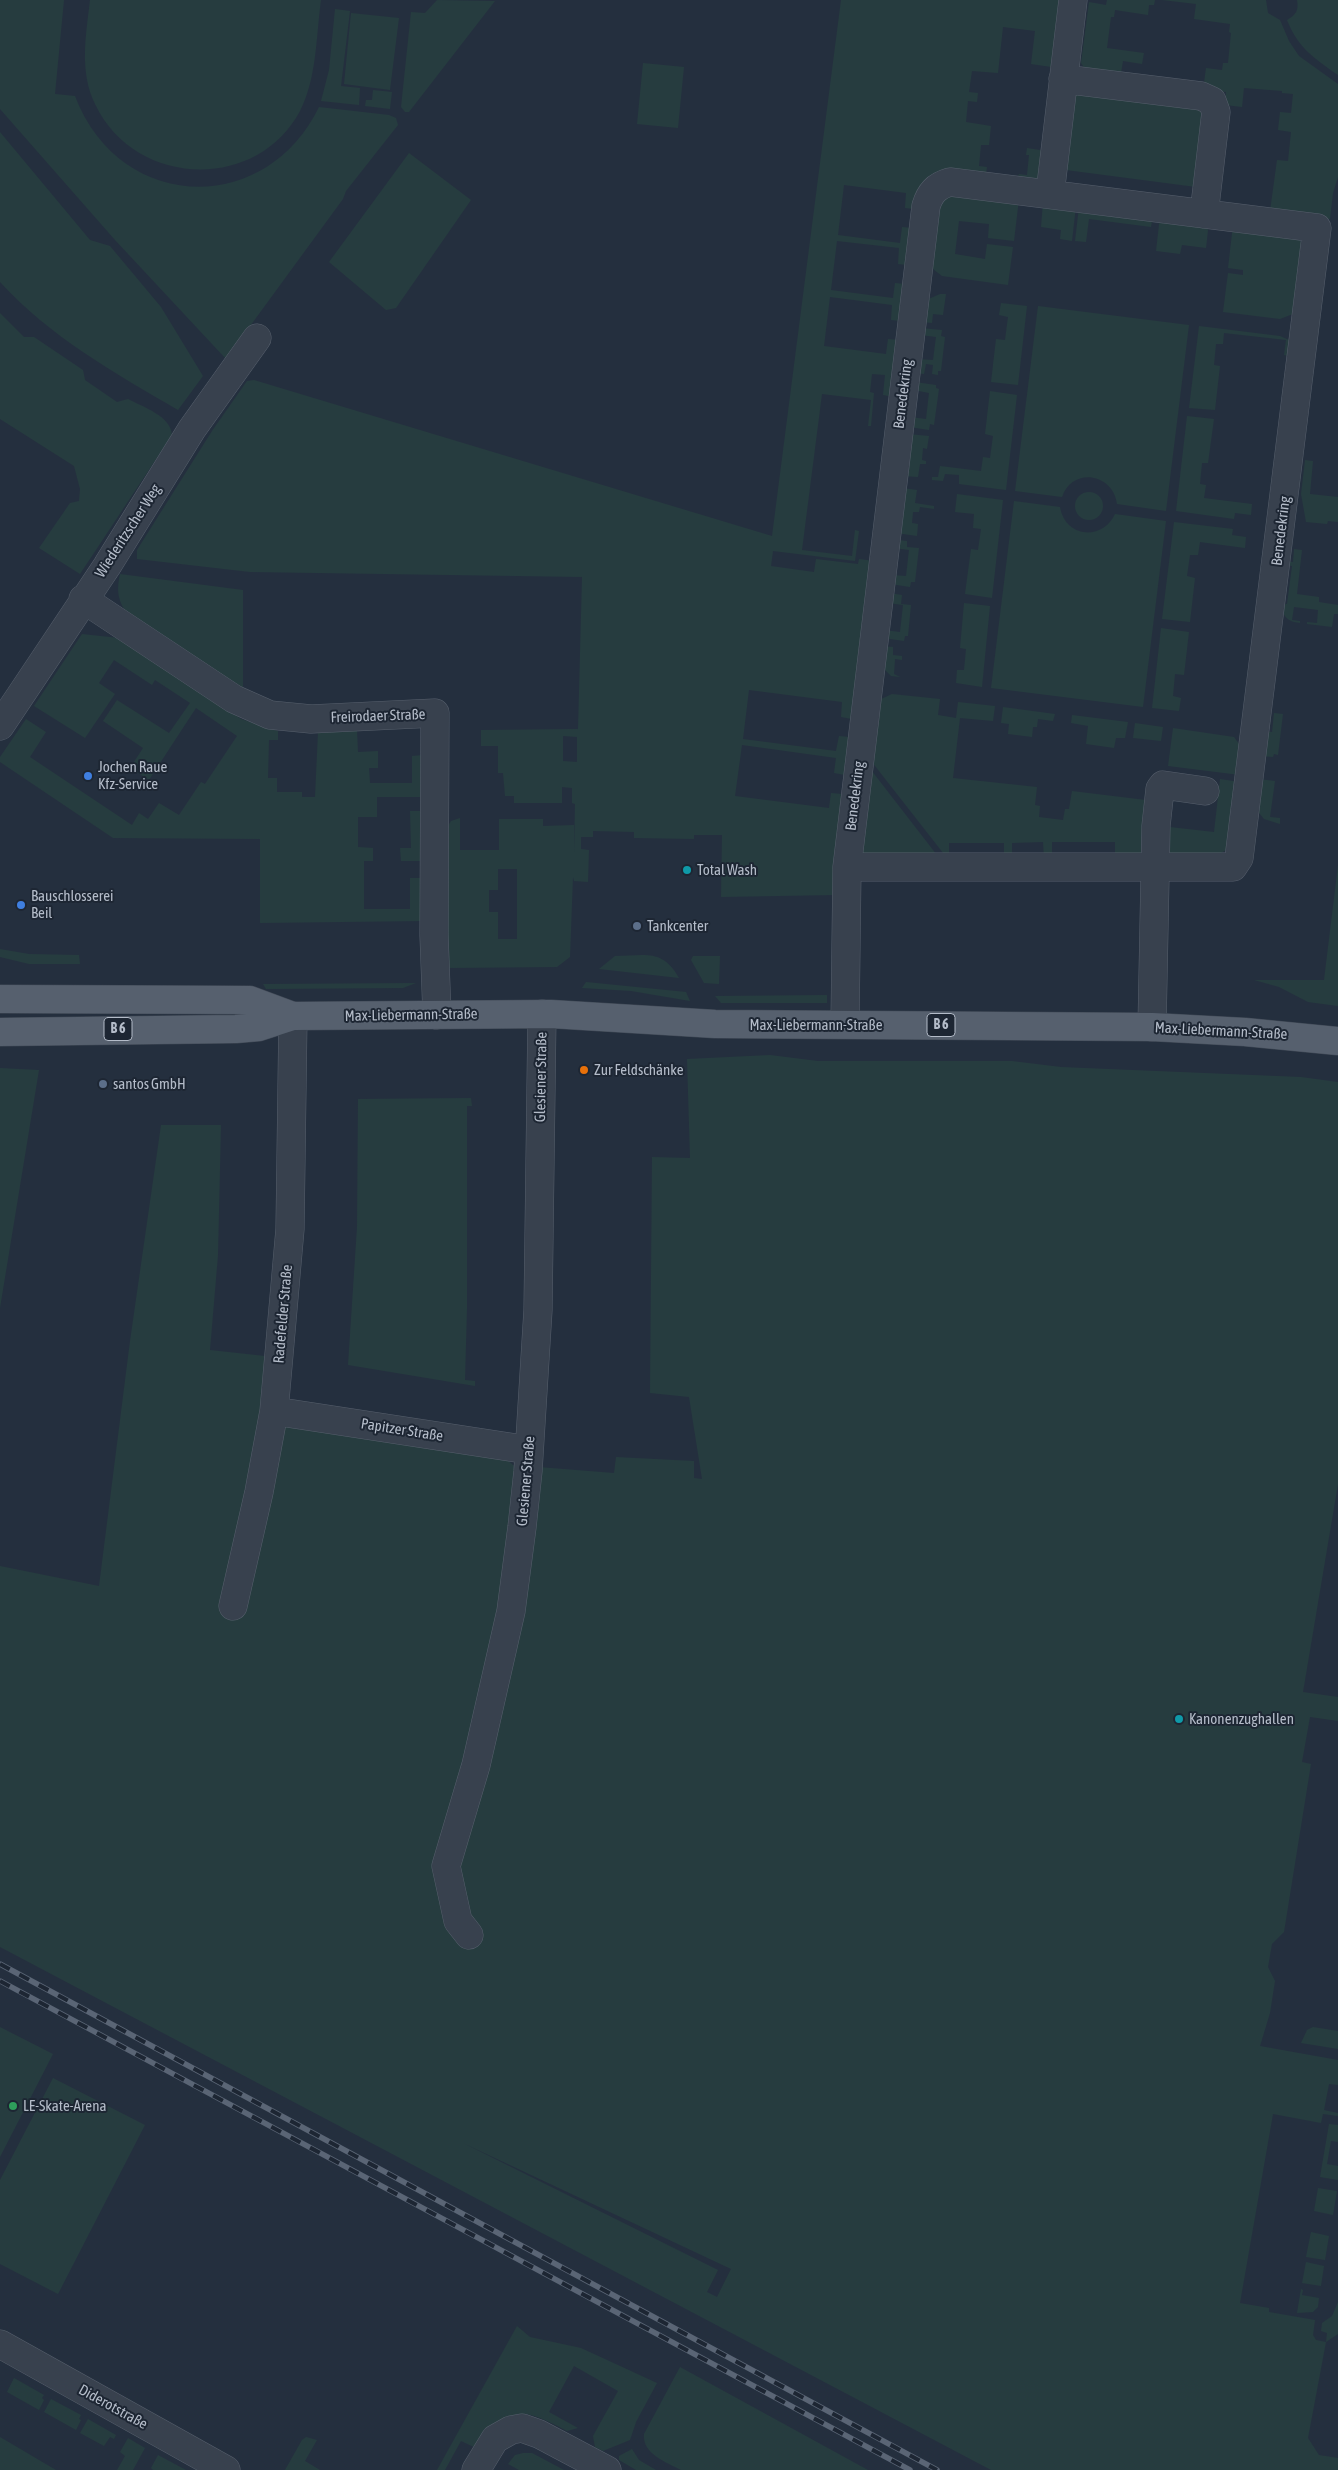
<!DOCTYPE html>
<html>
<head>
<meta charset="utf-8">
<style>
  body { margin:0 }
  canvas { display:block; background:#242f3e }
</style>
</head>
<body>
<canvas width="1338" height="2470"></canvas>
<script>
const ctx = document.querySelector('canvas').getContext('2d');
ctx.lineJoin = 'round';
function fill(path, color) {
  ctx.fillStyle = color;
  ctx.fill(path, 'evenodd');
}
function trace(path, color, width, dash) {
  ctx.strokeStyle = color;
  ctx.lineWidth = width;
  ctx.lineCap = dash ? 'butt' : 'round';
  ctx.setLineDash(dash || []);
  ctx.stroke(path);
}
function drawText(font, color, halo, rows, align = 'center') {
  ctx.font = font + ' "Asap Condensed",sans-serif';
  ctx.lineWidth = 4;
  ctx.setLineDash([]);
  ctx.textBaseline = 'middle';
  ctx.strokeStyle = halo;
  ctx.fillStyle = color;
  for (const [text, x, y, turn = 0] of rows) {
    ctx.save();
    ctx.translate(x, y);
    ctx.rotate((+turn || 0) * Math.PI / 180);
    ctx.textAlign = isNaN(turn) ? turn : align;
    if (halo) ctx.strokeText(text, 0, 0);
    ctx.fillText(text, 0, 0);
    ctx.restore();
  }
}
fill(new Path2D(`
  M0 0H64L55 94 75 96C119 212 265 218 319 107L389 115 396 118 398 125 346 191 343 199 226 359 115 240 0 109Z
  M90 0H321C316 36 317 78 300 111 256 193 134 187 95 104 79 71 86 35 90 0Z
  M437 0 495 1 409 112H405L401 107 411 12 425 13Z
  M841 0H1067L1058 68 1031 64 1035 31 1003 27 998 73 972 71 969 92 978 93 977 102 968 101 966 122 991 126 989 145H981L979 166 987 167 986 174 1017 178 1019 174 1027 175 1029 155H1026L1027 148 1046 151 1042 177 1036 181 952 173 913 209 905 208 906 193 844 185 838 235 900 243 902 227 912 228 907 265 898 264 899 248 837 241 831 290 893 298 895 283 905 284 900 321 891 320 892 305 830 297 824 346 886 354 888 339 898 340 895 397 883 395 885 375 872 374 870 392 874 393 871 426H868L871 400 822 394 802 550 852 556 855 530 859 531 855 561 773 551 771 566 814 572 816 559 858 564 859 559 875 561 852 719 841 717 842 702 749 690 743 739 836 751 839 736 850 737 845 775 834 773 836 758 742 745 735 796 829 808 831 793 842 794 836 895 721 897 722 835H694V839L634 838V832L593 831V837H581V849L589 850 588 882 574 881 573 877 570 957 557 967 448 968V826L451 821 460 818V850H499V819H543V826L574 825V852L575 804 572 803V788L562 787V803H514V796H505L503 773H498V746H481V730L578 729 582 577 250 572 137 559V550L212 431 247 381 254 380 772 536ZM563 736 577 737V762L563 761ZM498 869H517V939H498V912H489V890H498Z
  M1107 0H1155L1154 5H1149L1148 15 1115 10 1114 17H1111L1107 48 1144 53 1142 64 1123 61 1120 79 1087 72 1081 63 1089 2 1106 5Z
  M1162 0H1266L1268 13 1280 20 1289 41 1299 56 1338 84V177L1333 193 1330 219 1270 211 1277 160 1288 161 1291 132 1278 130 1280 112 1291 113 1293 94 1282 93V91L1244 88 1242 107 1225 105 1226 92 1203 90 1206 68 1222 70 1223 63H1228L1231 33 1229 32 1230 24 1194 19 1196 4Z
  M1297 0H1338V75C1314 58 1298 48 1287 20 1296 15 1299 10 1297 0Z
  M335 9 350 11 341 86 360 88 359 105 321 101 329 70Z
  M351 13 399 18 390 90 344 84Z
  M643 63 684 67 678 128 637 124Z
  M373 90 392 92 390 109 365 106 366 100H372Z
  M1076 92 1204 110 1196 187 1066 170Z
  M0 132 90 240 110 246 161 307 203 376 178 410C115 373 50 337 0 282Z
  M409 153 471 200 396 308 386 310 329 262Z
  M945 195 1019 199 1014 241 988 238 989 224 959 221 955 254 985 259 987 244 1013 247 1008 285 942 276 929 266 935 211Z
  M1043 202 1076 206 1072 241 1060 239 1061 230 1041 227Z
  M1079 207 1153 215 1151 227 1089 219 1086 242 1075 241Z
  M1160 216 1209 222 1206 248 1182 245 1180 254 1156 251Z
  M1233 225 1296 236 1302 243 1298 312 1280 319 1223 312 1228 273 1243 275V270L1228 268Z
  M940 294H946L943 315 933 314 932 323 922 322 924 301Z
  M1001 303 1027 306 1018 385 991 382 996 339 1005 340 1008 317 999 315Z
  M1038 306 1189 325 1166 511 1117 504C1113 473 1072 467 1062 497L1015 491Z
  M0 313 24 337H34L83 370 85 380 117 402 128 399C143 407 171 416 172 435L80 574 39 548 70 503 79 501 80 489 74 466 0 419Z
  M1199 326 1280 336 1289 340 1293 347 1289 356 1284 355 1286 340 1224 333 1223 344H1216L1214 365 1220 366 1215 410 1189 408Z
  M921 328 942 330 941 336 945 337 941 371H938V375L932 374 933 365 926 364 924 374 916 373 917 359 933 360 936 337 920 335Z
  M915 382 936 385V388L939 389 934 425 930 424 929 430 909 427 910 417 926 419 929 393 914 390Z
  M990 391 1017 395 1006 490 959 484V475L945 474 943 481 932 480V477H938L940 466 981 471 983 457 990 458 993 436 985 434Z
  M1187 416 1214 419 1208 463H1202L1200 484 1206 485 1204 498 1252 504 1251 515 1235 513 1234 519 1176 511Z
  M908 434 929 436 927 449 923 448 922 460 926 461V464H920L918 477 903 476Z
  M1305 460 1313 461 1310 494 1338 497V522L1328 521 1327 524 1306 522 1301 494Z
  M902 488 917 490 915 503 934 506V509L920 507 919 512H913L912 523 918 524 917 536 896 533Z
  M1075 506a14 14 0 1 1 28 0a14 14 0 1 1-28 0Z
  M957 494 1003 500 992 598 965 594 971 549 978 550 981 529 973 528 974 514 955 512Z
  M1014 501 1060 507C1065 538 1103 541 1115 514L1166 521 1143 707 991 688Z
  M1174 522 1233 529 1232 535 1246 537 1245 548 1200 542 1198 555H1190L1187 576 1195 578 1190 622 1162 619Z
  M898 540 907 541V547L919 548 915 582H911L910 587 890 584 891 575 906 576 909 550 894 548Z
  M1294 549 1302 550 1297 594 1319 597V602L1338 605V614H1334L1332 627 1307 624V622L1317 623 1318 610 1294 607 1292 620 1300 621V623C1287 622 1282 615 1280 603L1287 604 1292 566 1284 565 1285 561 1293 562Z
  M120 574 243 590V688L124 609C117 597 117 588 120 574Z
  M889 593 902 595 901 604 911 605 908 636H905L904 641 883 638 884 630 900 632 903 605 888 603Z
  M964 603 990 606 982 687 956 683 957 670H964L966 649 960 648Z
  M1161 628 1189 632 1184 675 1175 674 1173 696 1181 698 1179 711 1152 708Z
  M82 634 119 638 241 719 278 731V740H269L268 778H277V792H302V797H315L318 732 357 730 358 752 378 751V768H369L370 783H412V756L423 755V797H377V817H358V847L373 848V861H364V909H410V878H424L425 921 260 923V839L113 838 0 762V757L26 719 46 732 30 757 132 825 139 813 148 819 159 803 179 815 201 782 205 784 237 736 196 708 149 780 130 768 143 748 103 721 117 700 169 733 190 703 155 680 152 685 114 660 99 683 115 694 85 738 34 706Z
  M882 646 893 647V655L902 656V660L895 659 894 674 900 677 891 676 880 665Z
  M892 694 940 699 938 715 956 718 958 702 995 706 993 721 960 718 953 778 1037 787 1035 805 1040 806 1039 817 1063 820 1065 809H1069L1072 791 1154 801 1148 858H1115V842H1052V858H1044L1043 842 1012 843V858H1004V843H949V858H947L868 757 879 700Z
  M1003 707 1055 714 1053 721 1038 719 1037 727H1033L1032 737 1008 734 1009 724 1001 723Z
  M1274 713 1283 714 1278 755 1274 754 1273 757 1261 756 1264 731 1272 732Z
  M1072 715 1128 722 1125 738H1116L1114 748 1086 744 1088 726 1071 723Z
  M1135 723 1163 727 1161 741 1133 738Z
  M1173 728 1234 737 1242 748 1240 775 1168 766Z
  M868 766 940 859 863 854 860 849Z
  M1220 779 1240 782 1229 848 1215 857H1158L1161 826 1214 832Z
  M1259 779 1275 781 1270 817 1280 818V824L1264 819 1255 808Z
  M410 811H423L424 861H401L400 848H411Z
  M1338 865V1006L1308 1002 1279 987 1254 980H1324Z
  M0 949 29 954 79 955 80 964H29L0 957Z
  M615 956C645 956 662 948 679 978L599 969Z
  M693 956H720L719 984 704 983 691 960Z
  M586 982 686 992 690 1001 631 991 582 988Z
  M416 983 403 988 266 989 263 984Z
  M827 995V1003H721L715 996Z
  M770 1055 818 1061H1012L1061 1067 1301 1077 1338 1082V1484L1303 1692 1338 1697V1721L1310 1717 1302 1762 1311 1764 1284 1932 1272 1944 1268 1967 1275 1981 1270 2013 1260 2046 1338 2060V2085L1329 2084 1324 2110 1338 2113V2116L1323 2114 1321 2123 1273 2114 1240 2303 1269 2308V2312L1315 2320 1313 2335 1316 2340 1326 2342 1327 2333 1321 2331 1322 2323 1332 2316 1338 2302V2334L1326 2342 1308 2438 1319 2455 1338 2458V2470H991L0 1947V1566L99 1586 130 1341 161 1125H221L218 1255 210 1350 265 1356 261 1409 501 1454 513 1465 614 1473 616 1457 694 1461V1478L702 1479 689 1397 650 1393 652 1157 690 1158 687 1059ZM463 2143 731 2269 717 2297 707 2292 718 2270Z
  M0 1068 39 1070 0 1308Z
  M471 1098 472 1106H467V1308L465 1380 475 1381V1386L348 1365 357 1227 358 1099Z
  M0 2027 53 2054 0 2157Z
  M1313 2027 1338 2031V2049L1301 2043 1307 2030Z
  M53 2078 145 2125 58 2294 0 2264V2180Z
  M1329 2124 1338 2125V2142L1331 2141 1327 2164 1338 2166V2180L1320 2177Z
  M1318 2188 1337 2191 1333 2215 1314 2211Z
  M1311 2232 1329 2236 1325 2260 1306 2257Z
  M1306 2262 1324 2266 1321 2286 1302 2283Z
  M1301 2289 1303 2290 1302 2295 1319 2298 1318 2307 1313 2312 1297 2313Z
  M517 2326 530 2337 581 2348 657 2383 636 2422 630 2440 603 2451 595 2447 593 2436 618 2391 574 2366 549 2412 578 2428 567 2431C516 2404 514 2409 476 2448L461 2441 445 2470H437Z
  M680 2367 868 2470H681C666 2462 642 2454 644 2434Z
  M14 2378 44 2395 42 2398 44 2400 39 2410 7 2392Z
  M51 2399 81 2415 79 2419 81 2420 76 2430 44 2412Z
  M88 2419 116 2435 114 2439 110 2437 104 2446 80 2433Z
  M0 2437 56 2470H0Z
  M306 2437 317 2440 305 2461 320 2470H285L302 2440Z
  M128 2438 145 2448 133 2470H117L125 2456 120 2452Z
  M632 2449 639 2460 656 2470H636L619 2460V2456Z
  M523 2453H532L564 2470H519L508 2464 515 2455Z
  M158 2455 186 2470H153L151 2468Z`), '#263c3f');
const minor = new Path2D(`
  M1063 79 1201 96 1212 101 1216 112 1204 214
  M1050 194 1073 0
  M83 599 234 699 270 715 311 719 435 713 434 935 437 1015
  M0 726 107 566 192 429 257 338
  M845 1024 847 867 926 206C930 193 936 186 950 182L1317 228 1239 858 1233 867H847
  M1152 1027 1156 826 1160 789 1163 785 1205 791
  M274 1411 529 1450
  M233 1606 259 1492 274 1411 290 1229 293 1016
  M469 1935 458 1921 446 1866 476 1765 511 1611 522 1527 528 1471 538 1310 542 1014
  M0 2344 226 2470
  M476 2470 495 2439 511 2430 522 2428 539 2434 607 2470`);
const major = new Path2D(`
  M0 999 250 1000 293 1016
  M0 1032 236 1029 259 1027 293 1016 551 1014 715 1024 1152 1027 1245 1032 1338 1041`);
trace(minor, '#565f6c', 29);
trace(major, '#414a57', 29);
trace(minor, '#38414e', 28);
trace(major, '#56606e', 28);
const rail = new Path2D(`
  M0 1964 937 2470
  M0 1981 910 2470`);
trace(rail, '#5a6575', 5.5);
trace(rail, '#1d2633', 4, [11]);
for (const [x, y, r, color] of [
  [88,776,5,"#3f7fe0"],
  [687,870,5,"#0f9aa8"],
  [21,905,5,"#3f7fe0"],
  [637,926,5,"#5c6f8a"],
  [584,1070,5,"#e8710a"],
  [103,1084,5,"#5c6f8a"],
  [1179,1719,5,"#0f9aa8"],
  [13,2106,5,"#2e9e5b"]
]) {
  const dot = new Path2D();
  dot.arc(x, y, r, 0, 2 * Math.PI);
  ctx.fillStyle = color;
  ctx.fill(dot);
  trace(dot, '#1d2633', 2);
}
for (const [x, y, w] of [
  [941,1025,28],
  [118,1029,28]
]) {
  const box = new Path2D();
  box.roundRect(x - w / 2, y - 11.5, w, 23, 4);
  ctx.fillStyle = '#1d2633';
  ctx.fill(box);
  trace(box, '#b4bcc9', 1);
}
drawText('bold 14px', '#b4bcc9', null, [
  ["B 6",941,1025],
  ["B 6",118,1029]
]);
drawText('15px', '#b4bcc9', '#1d2633', [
  ["Benedekring",903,394,-83],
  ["Wiederitzscher Weg",128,531,-57],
  ["Benedekring",1281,531,-83],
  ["Freirodaer Straße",378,716,-2],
  ["Benedekring",855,796,-83],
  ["Max-Liebermann-Straße",411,1015,-1],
  ["Max-Liebermann-Straße",816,1025],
  ["Max-Liebermann-Straße",1221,1031,3],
  ["Glesiener Straße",541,1077,-89],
  ["Radefelder Straße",283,1314,-85],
  ["Papitzer Straße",402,1430,9],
  ["Glesiener Straße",526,1481,-85],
  ["Diderotstraße",113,2407,29]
]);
drawText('15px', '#b4bcc9', '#1d2633', [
  ["Jochen Raue",98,767],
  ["Kfz-Service",98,784],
  ["Total Wash",697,870],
  ["Bauschlosserei",31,896],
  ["Beil",31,913],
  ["Tankcenter",647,926],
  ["Zur Feldschänke",594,1070],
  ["santos GmbH",113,1084],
  ["Kanonenzughallen",1189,1719],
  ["LE-Skate-Arena",23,2106]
], 'left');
</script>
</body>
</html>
